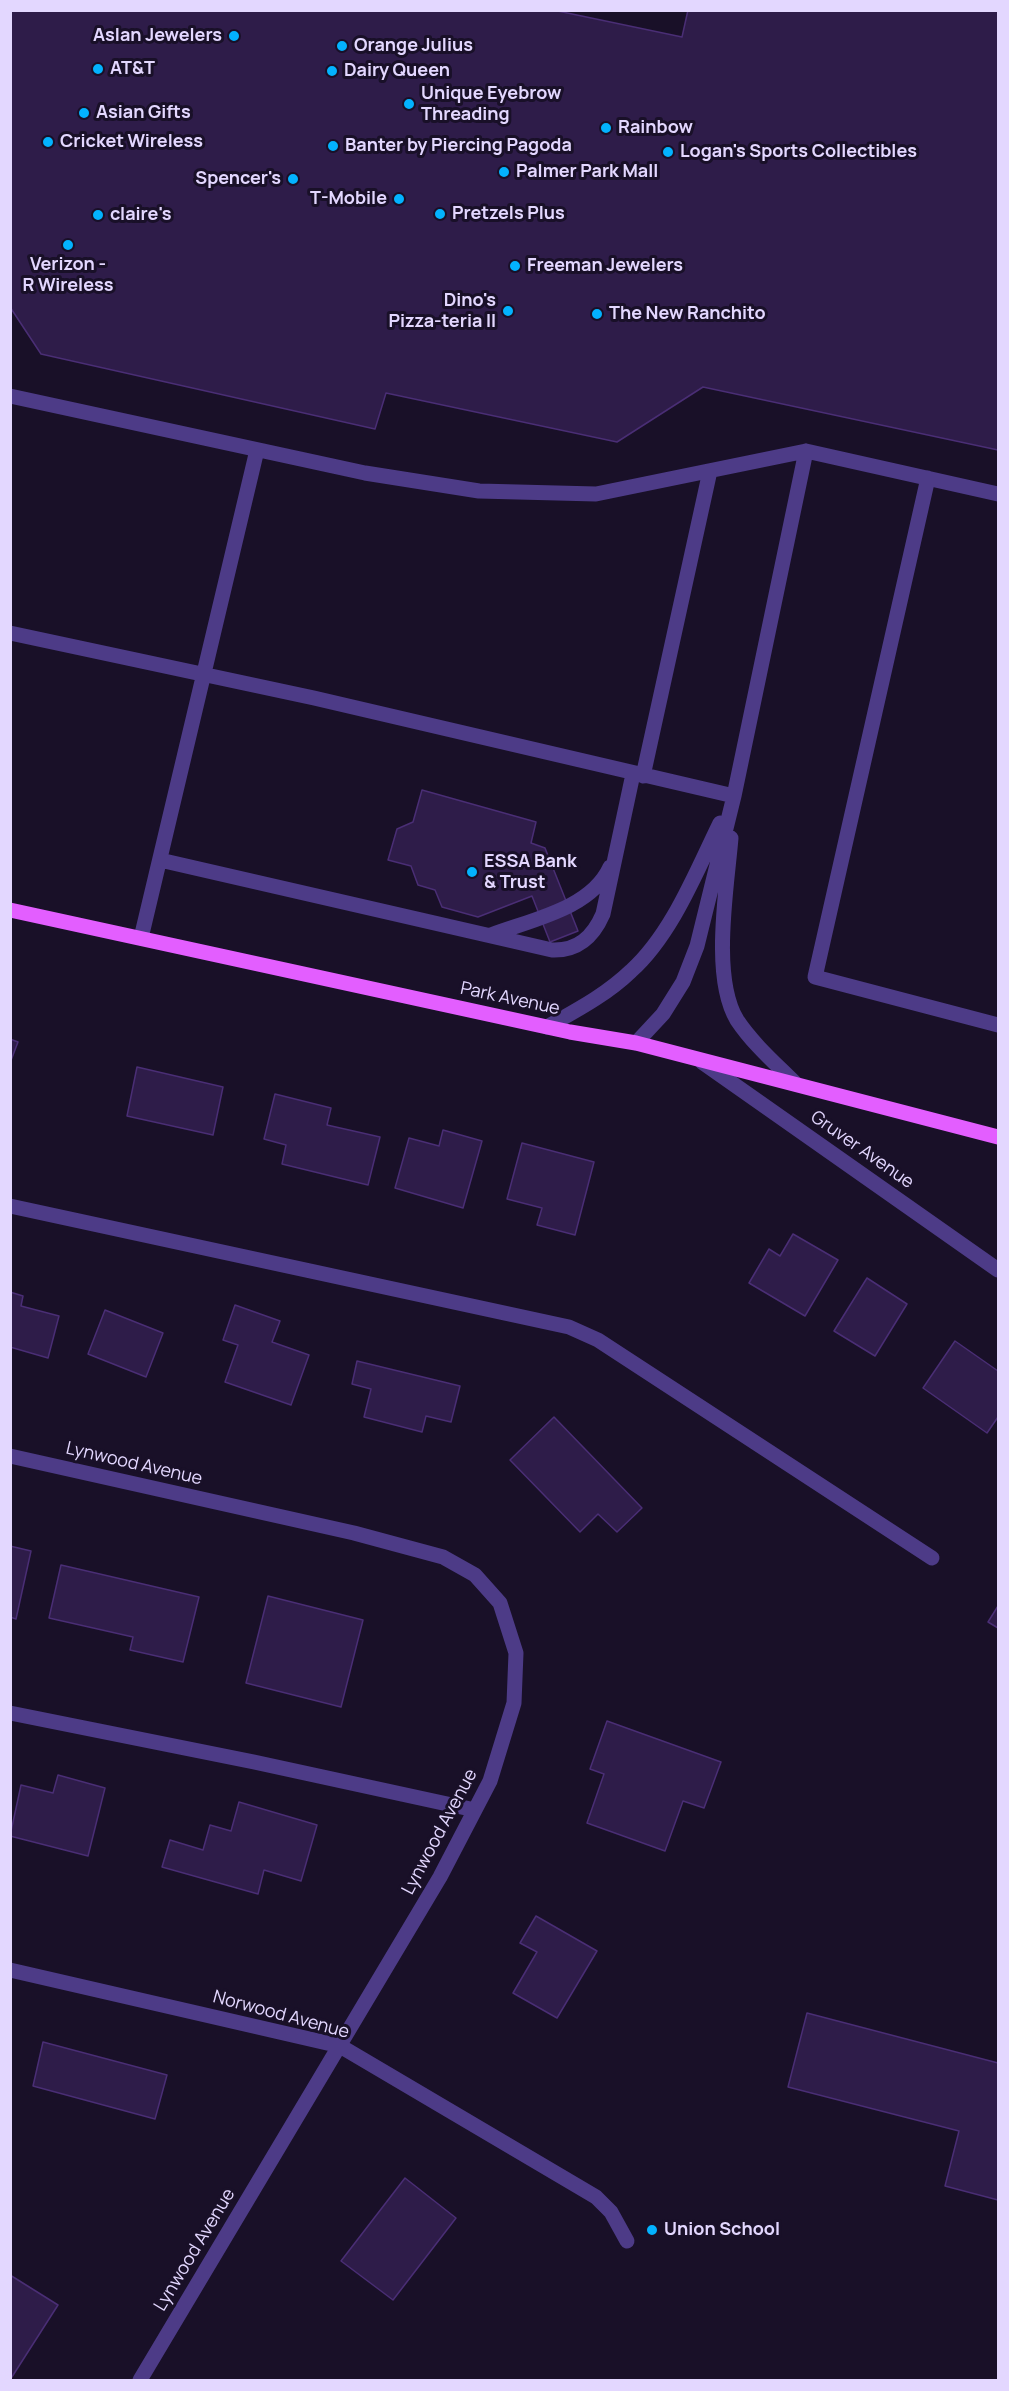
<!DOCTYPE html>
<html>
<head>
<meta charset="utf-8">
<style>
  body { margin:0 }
  #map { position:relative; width:1009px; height:2391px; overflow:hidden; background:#191028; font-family:Manrope,sans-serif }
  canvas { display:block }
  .frame { position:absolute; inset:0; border:12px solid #e3d7ff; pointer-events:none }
</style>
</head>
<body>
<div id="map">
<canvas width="1009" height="2391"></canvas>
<div class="frame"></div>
</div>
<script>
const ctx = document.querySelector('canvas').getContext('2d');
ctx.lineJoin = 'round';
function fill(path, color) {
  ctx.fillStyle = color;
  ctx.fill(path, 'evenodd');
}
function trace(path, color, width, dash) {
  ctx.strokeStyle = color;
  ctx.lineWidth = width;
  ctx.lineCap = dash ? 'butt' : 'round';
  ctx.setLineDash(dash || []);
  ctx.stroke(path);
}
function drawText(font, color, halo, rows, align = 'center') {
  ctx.font = font + ' Manrope,sans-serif';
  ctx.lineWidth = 6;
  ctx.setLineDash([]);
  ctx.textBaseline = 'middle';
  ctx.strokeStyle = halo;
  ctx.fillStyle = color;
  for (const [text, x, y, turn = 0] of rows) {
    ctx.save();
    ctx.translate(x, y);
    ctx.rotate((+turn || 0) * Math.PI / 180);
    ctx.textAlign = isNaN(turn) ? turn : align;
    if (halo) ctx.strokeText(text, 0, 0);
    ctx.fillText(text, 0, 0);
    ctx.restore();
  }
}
const building = new Path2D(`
  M10 10H553L682 37 688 10H998V450L703 387 617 442 386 393 375 429 41 354 10 307Z
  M422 790 536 822 531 843 545 848 578 931 550 942 532 896 478 917 442 907 435 890 418 885 411 866 388 860 397 829 413 822Z
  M10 1039 18 1042 10 1063Z
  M137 1067 223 1087 213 1135 127 1116Z
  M275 1094 331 1108 327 1125 380 1137 368 1185 282 1164 286 1145 264 1139Z
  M443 1130 482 1141 463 1208 395 1188 409 1138 439 1146Z
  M522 1143 594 1162 575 1235 537 1225 542 1208 507 1199Z
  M793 1234 838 1260 805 1316 749 1283 769 1249 780 1256Z
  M867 1278 907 1304 875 1356 834 1331Z
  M10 1292 23 1296 21 1306 59 1316 48 1358 10 1347Z
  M235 1305 280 1321 272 1342 309 1355 291 1405 225 1382 238 1345 223 1340Z
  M105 1310 163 1333 146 1377 88 1354Z
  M955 1341 998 1371V1417L987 1433 923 1388Z
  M357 1361 460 1386 451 1422 426 1416 422 1432 364 1417 371 1389 352 1384Z
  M554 1417 642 1508 617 1532 598 1514 580 1532 510 1460Z
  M10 1546 31 1551 16 1619 10 1617Z
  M61 1565 199 1597 183 1662 130 1650 133 1637 49 1618Z
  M268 1596 363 1620 341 1707 246 1683Z
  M998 1606V1628L988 1622Z
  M607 1721 721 1762 704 1808 683 1801 665 1851 587 1823 604 1774 590 1769Z
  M58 1775 105 1788 88 1856 10 1836 21 1785 53 1793Z
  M239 1802 317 1825 301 1881 264 1870 258 1894 162 1867 170 1840 203 1850 210 1825 231 1831Z
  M536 1916 597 1951 557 2018 513 1993 537 1952 520 1943Z
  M807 2013 998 2063V2200L945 2186 959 2131 788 2087Z
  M43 2042 167 2075 155 2119 33 2086Z
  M405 2178 456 2218 393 2300 341 2261Z
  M10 2275 58 2305 10 2380Z`);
fill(building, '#2e1c49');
trace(building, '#4a2e75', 1.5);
trace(new Path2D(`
  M10 396 365 473 479 491 596 494 806 451 998 494
  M928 478 815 977 998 1025
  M10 633 314 698 734 796
  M643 776 710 471
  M731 838C727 887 711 977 737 1020 753 1044 776 1064 796 1084
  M160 860 552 950C578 951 593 937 603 914L633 774
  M491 935C530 920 591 909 610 867
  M141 938 257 450
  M547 1027C577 1010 606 995 631 971 672 934 696 872 720 823
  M636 1043 663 1014 683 982 697 946 734 796 806 451
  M702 1062 998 1270
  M10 1206 569 1327 598 1340 932 1558
  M10 1456 354 1533 443 1557 475 1575 500 1603 516 1653 514 1703 490 1781 440 1877 140 2380
  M10 1713 254 1762 475 1810
  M10 1970 340 2046 596 2197 611 2212 627 2241`), '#4d3b87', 15);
trace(new Path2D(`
  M10 910 570 1032 636 1043 998 1137`), '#e35eff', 15);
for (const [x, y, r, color] of [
  [234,36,6,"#03b2fe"],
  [342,46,6,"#03b2fe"],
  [98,69,6,"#03b2fe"],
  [332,71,6,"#03b2fe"],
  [409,104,6,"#03b2fe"],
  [84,113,6,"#03b2fe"],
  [606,128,6,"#03b2fe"],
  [48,142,6,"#03b2fe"],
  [333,146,6,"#03b2fe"],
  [668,152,6,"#03b2fe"],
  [504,172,6,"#03b2fe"],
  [293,179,6,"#03b2fe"],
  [399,199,6,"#03b2fe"],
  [440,214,6,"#03b2fe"],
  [98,215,6,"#03b2fe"],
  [68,245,6,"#03b2fe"],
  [515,266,6,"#03b2fe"],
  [508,311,6,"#03b2fe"],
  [597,314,6,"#03b2fe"],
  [472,872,6,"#03b2fe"],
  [652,2230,6,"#03b2fe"]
]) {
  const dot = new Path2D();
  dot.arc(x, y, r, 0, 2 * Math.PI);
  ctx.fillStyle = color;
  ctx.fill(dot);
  trace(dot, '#191028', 2);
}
drawText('bold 18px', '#e3d7ff', '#191028', [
  ["Aslan Jewelers",222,36,"right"],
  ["Orange Julius",354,46],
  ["AT&T",110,69],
  ["Dairy Queen",344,71],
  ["Unique Eyebrow",421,94],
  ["Threading",421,115],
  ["Asian Gifts",96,113],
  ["Rainbow",618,128],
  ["Cricket Wireless",60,142],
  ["Banter by Piercing Pagoda",345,146],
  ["Logan's Sports Collectibles",680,152],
  ["Palmer Park Mall",516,172],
  ["Spencer's",281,179,"right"],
  ["T-Mobile",387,199,"right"],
  ["Pretzels Plus",452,214],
  ["claire's",110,215],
  ["Verizon -",68,265,"center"],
  ["R Wireless",68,286,"center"],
  ["Freeman Jewelers",527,266],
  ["Dino's",496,301,"right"],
  ["Pizza-teria II",496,322,"right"],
  ["The New Ranchito",609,314],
  ["ESSA Bank",484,862],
  ["& Trust",484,883],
  ["Union School",664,2230]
], 'left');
drawText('18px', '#e3d7ff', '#191028', [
  ["Park Avenue",510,999,12],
  ["Gruver Avenue",862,1150,35],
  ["Lynwood Avenue",134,1464,13],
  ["Lynwood Avenue",440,1832,-62],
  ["Norwood Avenue",281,2015,15],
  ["Lynwood Avenue",195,2250,-59]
]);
</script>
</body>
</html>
